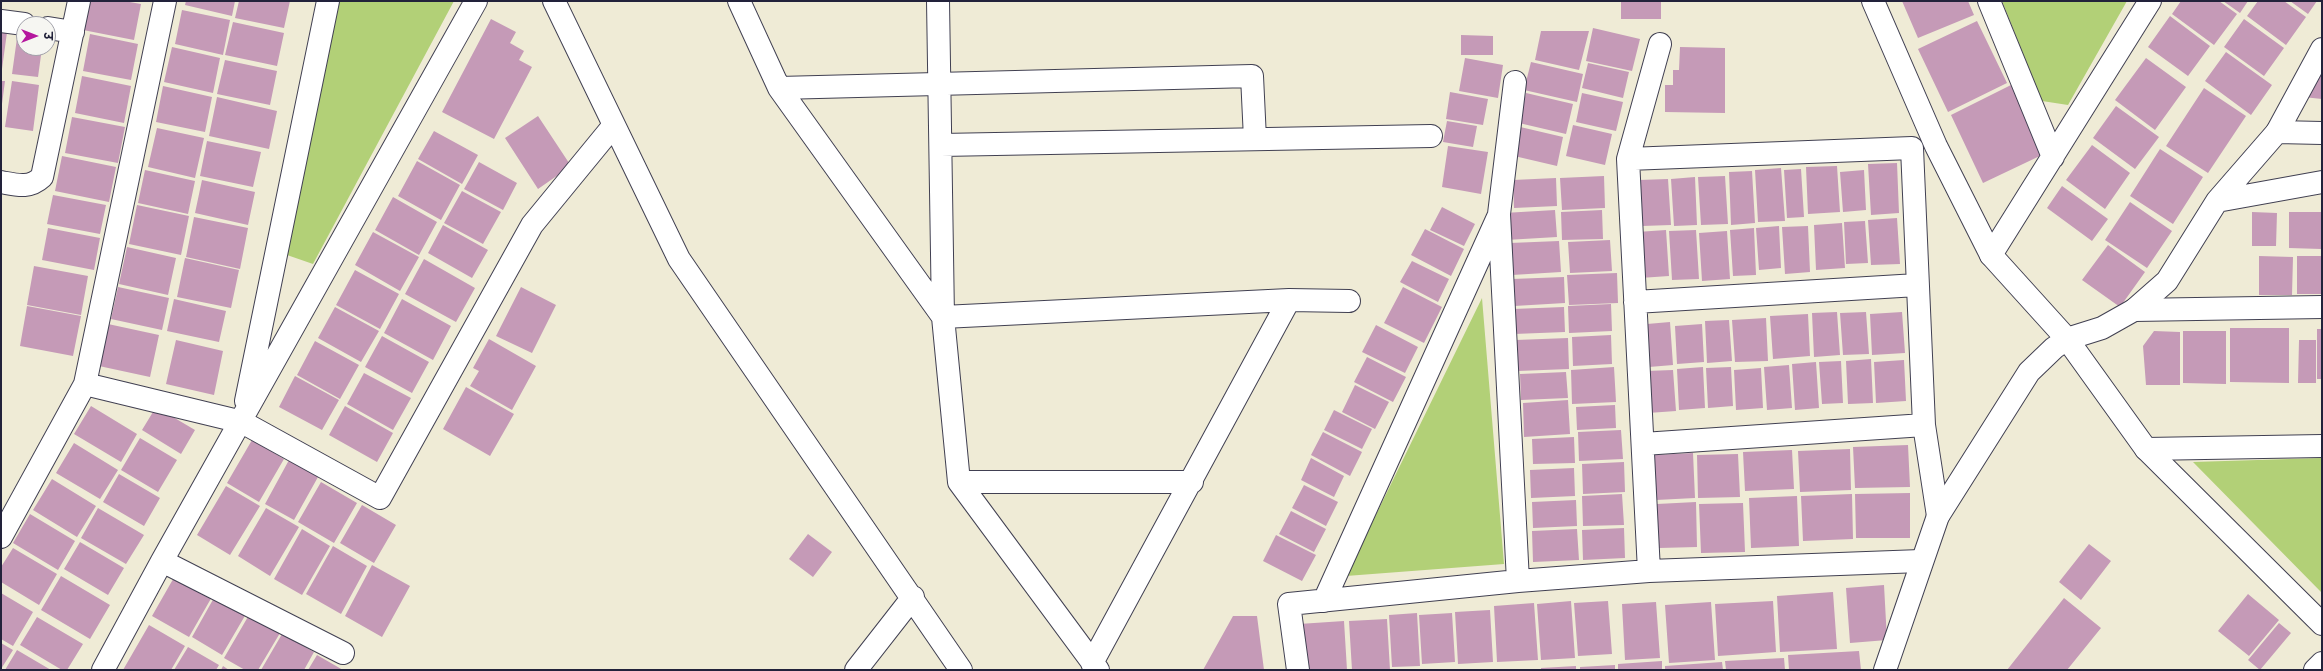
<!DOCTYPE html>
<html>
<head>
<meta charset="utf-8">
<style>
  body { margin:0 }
  #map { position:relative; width:2323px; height:671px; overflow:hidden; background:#efebd6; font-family:"Comic Neue","Playpen Sans Deva",sans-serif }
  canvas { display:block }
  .frame { position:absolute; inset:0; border:2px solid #22223b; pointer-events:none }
  .north { position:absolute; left:16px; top:16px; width:40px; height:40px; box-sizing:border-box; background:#f6f6f2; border:1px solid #a1a1a9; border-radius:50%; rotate:90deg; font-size:11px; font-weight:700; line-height:16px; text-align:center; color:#22223b }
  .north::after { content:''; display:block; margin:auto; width:14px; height:18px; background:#b5179e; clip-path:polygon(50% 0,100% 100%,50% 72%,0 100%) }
</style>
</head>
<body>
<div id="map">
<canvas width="2323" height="671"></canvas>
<div class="frame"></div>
<div class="north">उ</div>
</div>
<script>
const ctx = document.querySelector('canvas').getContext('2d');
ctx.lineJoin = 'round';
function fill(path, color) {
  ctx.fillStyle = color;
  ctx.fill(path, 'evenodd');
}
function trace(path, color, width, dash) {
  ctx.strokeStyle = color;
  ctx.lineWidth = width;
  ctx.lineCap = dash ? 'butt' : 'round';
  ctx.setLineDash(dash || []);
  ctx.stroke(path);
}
fill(new Path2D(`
  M329 1H454L313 264 287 255Z
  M2002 1H2127L2068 105 2042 101Z
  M1482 298 1504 564 1346 576Z
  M2322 458V593L2193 462Z`), '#b2d077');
fill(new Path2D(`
  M88 1H124L141 4 134 40 83 30Z
  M186 1H235L232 16 185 5Z
  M239 1H290L284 28 235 18Z
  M1621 1H1661V19H1621Z
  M1902 1H1968L1974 15 1918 38Z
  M2181 1H2219L2237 14 2214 45 2172 14Z
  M2223 1H2248L2240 13Z
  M2258 1H2284L2306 17 2286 45 2247 16Z
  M2290 1H2317L2308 14Z
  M182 10 230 20 223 55 175 44Z
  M2170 16 2210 46 2188 76 2148 47Z
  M491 19 516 32 510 43 524 51 519 60 532 67 494 139 442 112Z
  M2244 19 2284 48 2264 76 2224 47Z
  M1977 21 2007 83 1948 112 1918 49Z
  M233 22 284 33 277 66 225 55Z
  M1 24 8 25 2 69H1Z
  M1593 28 1640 39 1632 71 1586 61Z
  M18 31H24V48H42L38 77 12 74Z
  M1541 31H1589L1579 70 1535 60Z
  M90 34 138 44 131 80 83 71Z
  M1461 35 1493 36V55H1461Z
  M172 47 220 58 213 93 164 82Z
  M1680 47 1725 48V113L1665 112V85H1673V70H1679Z
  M2226 52 2272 85 2251 115 2205 81Z
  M1465 58 1503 65 1498 98 1459 91Z
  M2146 58 2186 87 2155 130 2115 100Z
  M225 60 277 71 270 105 217 94Z
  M1531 62 1583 74 1577 102 1524 90Z
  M1588 63 1629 72 1623 98 1582 88Z
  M2322 72V99L2303 97Z
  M82 76 131 86 124 123 75 113Z
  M1 81H5L2 104H1Z
  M12 81 39 85 33 131 5 127Z
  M2011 85 2044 154 1983 183 1951 115Z
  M163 86 212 97 205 132 156 122Z
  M2204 88 2246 116 2208 173 2166 146Z
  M1450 92 1488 99 1483 125 1446 119Z
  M1526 93 1573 104 1566 134 1519 123Z
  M1582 93 1623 102 1616 131 1576 122Z
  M217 97 277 111 269 149 209 136Z
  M2116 106 2159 137 2135 169 2093 138Z
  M538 116 571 166 538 189 505 138Z
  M72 117 125 127 118 163 65 153Z
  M1447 121 1477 126 1473 147 1443 142Z
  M1573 125 1612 134 1605 165 1566 156Z
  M1516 126 1563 137 1557 166 1510 155Z
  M157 128 204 138 195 178 148 167Z
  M434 131 478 155 462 184 418 159Z
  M207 141 261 152 253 187 200 176Z
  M2092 145 2130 173 2105 209 2066 180Z
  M1448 146 1488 152 1481 194 1442 187Z
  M2160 149 2203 177 2173 224 2130 196Z
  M62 156 116 167 109 202 55 191Z
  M417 161 460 185 441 220 398 196Z
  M479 162 517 183 503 210 464 189Z
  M1897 163 1899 213 1871 215 1868 164Z
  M1837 166 1840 212 1808 214 1806 167Z
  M1781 168 1785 221 1758 222 1755 170Z
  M1801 169 1804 217 1787 218 1784 170Z
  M145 170 195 181 188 214 138 203Z
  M1864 170 1866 210 1843 212 1840 172Z
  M1752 171 1755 223 1731 225 1729 172Z
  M1604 176 1605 208 1562 210 1560 178Z
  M1725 176 1728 224 1701 225 1698 177Z
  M1695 177 1697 225 1674 226 1671 179Z
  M1556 178 1557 206 1514 208 1513 180Z
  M1668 179 1671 225 1642 226 1639 180Z
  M202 180 255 192 248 225 195 213Z
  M2062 186 2108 219 2092 241 2047 208Z
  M462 191 501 212 483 244 444 223Z
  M53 195 106 205 100 234 47 224Z
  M393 197 437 222 419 255 375 230Z
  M2130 202 2172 231 2147 268 2105 240Z
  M137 205 189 216 181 255 129 244Z
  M1442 207 1475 224 1464 246 1430 230Z
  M1555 210 1557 237 1506 240 1504 213Z
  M1602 210 1603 239 1562 240 1561 212Z
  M2252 212 2277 213 2276 246H2252Z
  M2289 212H2321V249L2289 248Z
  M194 217 248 228 240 269 186 257Z
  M1897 218 1900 264 1871 265 1868 220Z
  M1865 221 1868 263 1846 264 1844 222Z
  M1842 223 1845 268 1816 270 1814 225Z
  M443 225 488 250 472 278 428 253Z
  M1779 226 1781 268 1759 270 1756 228Z
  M1808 226 1810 272 1785 274 1782 227Z
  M48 228 100 238 94 270 42 260Z
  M1754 228 1756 275 1733 276 1730 230Z
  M1425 229 1464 249 1451 276 1411 255Z
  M1666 230 1669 276 1640 278 1637 232Z
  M1696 230 1699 279 1672 280 1669 231Z
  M1727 231 1730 279 1702 281 1699 233Z
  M373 232 419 257 400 291 355 265Z
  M1610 240 1612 271 1570 273 1568 242Z
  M1559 241 1561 272 1512 275 1510 243Z
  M2108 245 2145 272 2120 307 2082 280Z
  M127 247 176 258 168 295 119 284Z
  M2259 256 2293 257 2292 295H2259Z
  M2297 256H2322V294H2297Z
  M185 258 239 270 231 308 177 297Z
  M424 259 475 288 456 322 405 294Z
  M1412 261 1449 279 1438 302 1400 282Z
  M34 266 88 276 81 315 27 305Z
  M355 270 399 294 380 329 336 305Z
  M1617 273 1618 303 1569 305 1567 275Z
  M1564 277 1565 303 1514 306 1512 279Z
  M118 287 169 298 162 330 111 319Z
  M521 287 556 305 532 353 496 336Z
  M1403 287 1442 307 1424 343 1384 323Z
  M174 299 226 311 219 342 167 331Z
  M402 299 451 326 433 360 384 333Z
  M1611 304 1612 331 1569 333 1568 306Z
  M27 306 81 316 73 356 20 346Z
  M335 307 379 331 361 362 318 338Z
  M1564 307 1565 332 1514 334 1513 309Z
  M1837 312 1840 355 1814 357 1812 313Z
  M1866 312 1869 354 1843 355 1840 313Z
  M1902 312 1905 353 1872 355 1870 314Z
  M1808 314 1810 356 1773 359 1770 316Z
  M1766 318 1768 361 1735 362 1732 320Z
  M1729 320 1732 361 1707 363 1705 321Z
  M1670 322 1673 365 1649 367 1647 324Z
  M108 324 159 335 150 377 99 366Z
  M1702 324 1704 362 1677 364 1675 326Z
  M1376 325 1418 347 1405 373 1362 352Z
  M2230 328H2289V383L2230 382Z
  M2317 329H2322V379H2317Z
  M2154 331 2180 332V385H2146L2143 346Z
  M2183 331H2226V384L2183 383Z
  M1611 335 1612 364 1573 366 1572 337Z
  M382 336 429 362 412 393 365 367Z
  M1568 338 1569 369 1518 371 1516 340Z
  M489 339 536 366 512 410 470 386 479 371 473 368Z
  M176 340 223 351 214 395 166 384Z
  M2299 340H2316V383H2298Z
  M315 341 359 365 340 399 297 375Z
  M1367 357 1406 377 1393 402 1354 382Z
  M1871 359 1873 403 1848 404 1846 361Z
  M1904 360 1906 401 1876 403 1874 362Z
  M1841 361 1843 403 1822 404 1819 362Z
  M1816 362 1819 408 1795 410 1792 364Z
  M1789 365 1792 408 1767 410 1764 367Z
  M1614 367 1616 402 1572 404 1571 370Z
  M1703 367 1705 408 1679 410 1677 369Z
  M1731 367 1733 406 1708 408 1706 368Z
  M1761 368 1763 408 1736 410 1734 370Z
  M1673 370 1676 411 1648 413 1646 371Z
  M1566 372 1568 398 1521 400 1520 374Z
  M364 373 411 398 393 430 347 404Z
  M295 376 339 400 322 430 279 407Z
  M1355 385 1389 402 1375 429 1342 412Z
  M466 387 514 414 490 456 443 429Z
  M1568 400 1570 434 1524 437 1523 403Z
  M1615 405 1616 428 1577 430 1576 407Z
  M91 406 137 434 121 462 74 434Z
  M345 406 393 433 377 462 329 435Z
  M156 407 195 430 181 454 142 430Z
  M1334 410 1372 429 1362 449 1324 430Z
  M1621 430 1623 459 1579 461 1578 432Z
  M1323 432 1362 452 1350 476 1311 455Z
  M1574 437 1575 463 1533 464 1532 439Z
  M140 438 177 460 158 492 121 470Z
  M252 440 284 459 259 502 227 483Z
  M74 443 118 470 100 499 56 473Z
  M1908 445 1910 487 1855 488 1853 447Z
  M1850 449 1851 490 1800 492 1798 451Z
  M1792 450 1794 489 1745 491 1743 452Z
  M1693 453 1695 498 1656 500 1654 455Z
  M1738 454 1740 497 1698 498 1697 455Z
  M1311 458 1344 476 1334 497 1301 480Z
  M289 460 318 477 294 520 265 504Z
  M1624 462 1625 492 1583 494 1582 464Z
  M1574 468 1575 496 1531 498 1530 470Z
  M119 474 160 498 144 526 103 502Z
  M52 479 96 506 77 537 33 510Z
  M321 482 357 503 334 543 298 522Z
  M1304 485 1338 502 1326 526 1292 508Z
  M226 486 260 506 230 555 197 535Z
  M1910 493V538H1856L1855 494Z
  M1622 494 1624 525 1583 526 1582 496Z
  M1852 494 1853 539 1803 541 1801 496Z
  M1797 496 1799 546 1751 548 1749 498Z
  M1576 500 1577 526 1533 528 1532 502Z
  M1696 502 1697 547 1659 548 1657 504Z
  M1743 503 1745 552 1701 553 1699 504Z
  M362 505 396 525 374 563 340 543Z
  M98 508 144 535 126 564 81 538Z
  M266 508 299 527 270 576 238 556Z
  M1291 511 1326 529 1314 552 1279 534Z
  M30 514 75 541 58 570 13 543Z
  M1624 528 1625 558 1583 560 1582 530Z
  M302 529 330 546 302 595 274 579Z
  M1577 529 1579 560 1533 562 1532 531Z
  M808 534 832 552 813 577 789 559Z
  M1276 535 1316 555 1302 581 1263 561Z
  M80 542 124 568 108 595 64 569Z
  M2089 544 2111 561 2081 600 2059 582Z
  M333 546 367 566 341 614 306 594Z
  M13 548 57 574 39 605 1 582V567Z
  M372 565 410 586 382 637 345 616Z
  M176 574 213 595 189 637 152 616Z
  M61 576 110 605 90 639 41 610Z
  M1884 585 1887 640 1850 643 1846 588Z
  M1833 592 1837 649 1780 652 1777 596Z
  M1 593 33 612 13 646 1 639Z
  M2248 594 2279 620 2249 656 2218 631Z
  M215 596 246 614 222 655 192 637Z
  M2064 598 2101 628 2067 670H2007Z
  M1571 601 1575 658 1541 660 1537 604Z
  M1608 601 1612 654 1578 656 1574 603Z
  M1773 601 1776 652 1718 656 1715 604Z
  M1656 602 1660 658 1625 660 1622 604Z
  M1711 602 1715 660 1669 663 1665 605Z
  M1534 603 1538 660 1497 662 1494 606Z
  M1490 610 1493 662 1458 664 1455 612Z
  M1417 613 1420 666 1392 667 1389 615Z
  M1452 613 1455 662 1422 664 1419 615Z
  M249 615 280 633 258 670H245L224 658Z
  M1233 616H1257L1264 670H1203Z
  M37 617 83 644 67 670H62L20 645Z
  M1387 619 1390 670H1352L1349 621Z
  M1344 621 1347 670H1302L1299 624Z
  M2279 623 2291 633 2260 670 2248 660Z
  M149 625 185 646 171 670H123Z
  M282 634 314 652 304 670H261Z
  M1 643 13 650 1 669Z
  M188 647 219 665 216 670H174Z
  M17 650 51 670H5Z
  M1859 651 1861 670H1789L1788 655Z
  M317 655 343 670H308Z
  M1784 658 1785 670H1726L1725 661Z
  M1662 661V670H1618V664Z
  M1722 662 1723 670H1665V666Z
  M1615 665V670H1580V667Z
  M223 666 229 670H221Z
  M1576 666V670H1541V668Z`), '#c59ab7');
const minor = new Path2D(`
  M554 1 679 259 961 670
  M739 1 779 88 943 317 959 482 1098 670
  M938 1 943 317 1289 300 1349 301
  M1989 1 2053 157
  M1 21 24 24
  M48 28 73 32
  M1515 82 1499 214 1518 581
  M779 88 1252 76 1255 139
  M2277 132 2322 49
  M941 145 1431 136
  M1628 159 1912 148 1924 425 1938 516
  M1 182C17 185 29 189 42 177L79 1
  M1991 255 2150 1
  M1635 302 1917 285
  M2134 310 2322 307
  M85 384 242 422 380 498 532 225 614 125
  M246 401 328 1
  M1643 444 1924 425
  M2146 449 2322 446
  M959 482H1192
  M1 537 85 384 165 1
  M162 561 343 653
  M1649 571 1628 159 1660 44
  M1324 601 1498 217
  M1092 663 1289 300
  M103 670 162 561 476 1
  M856 670 913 597
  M1298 670 1289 604 1518 581 1649 571 1921 561
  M2315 670 2322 663`);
const tertiary = new Path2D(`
  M1873 1 1936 146 1991 255 2067 339 2146 449 2322 624
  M2217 201 2322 182
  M1885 670 1938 516 2029 372 2054 348 2067 339 2102 328 2134 310 2167 281 2217 201 2277 132 2322 133`);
trace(minor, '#414052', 24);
trace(tertiary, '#414052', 24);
trace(minor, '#fff', 22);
trace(tertiary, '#fff', 22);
</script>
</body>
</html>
